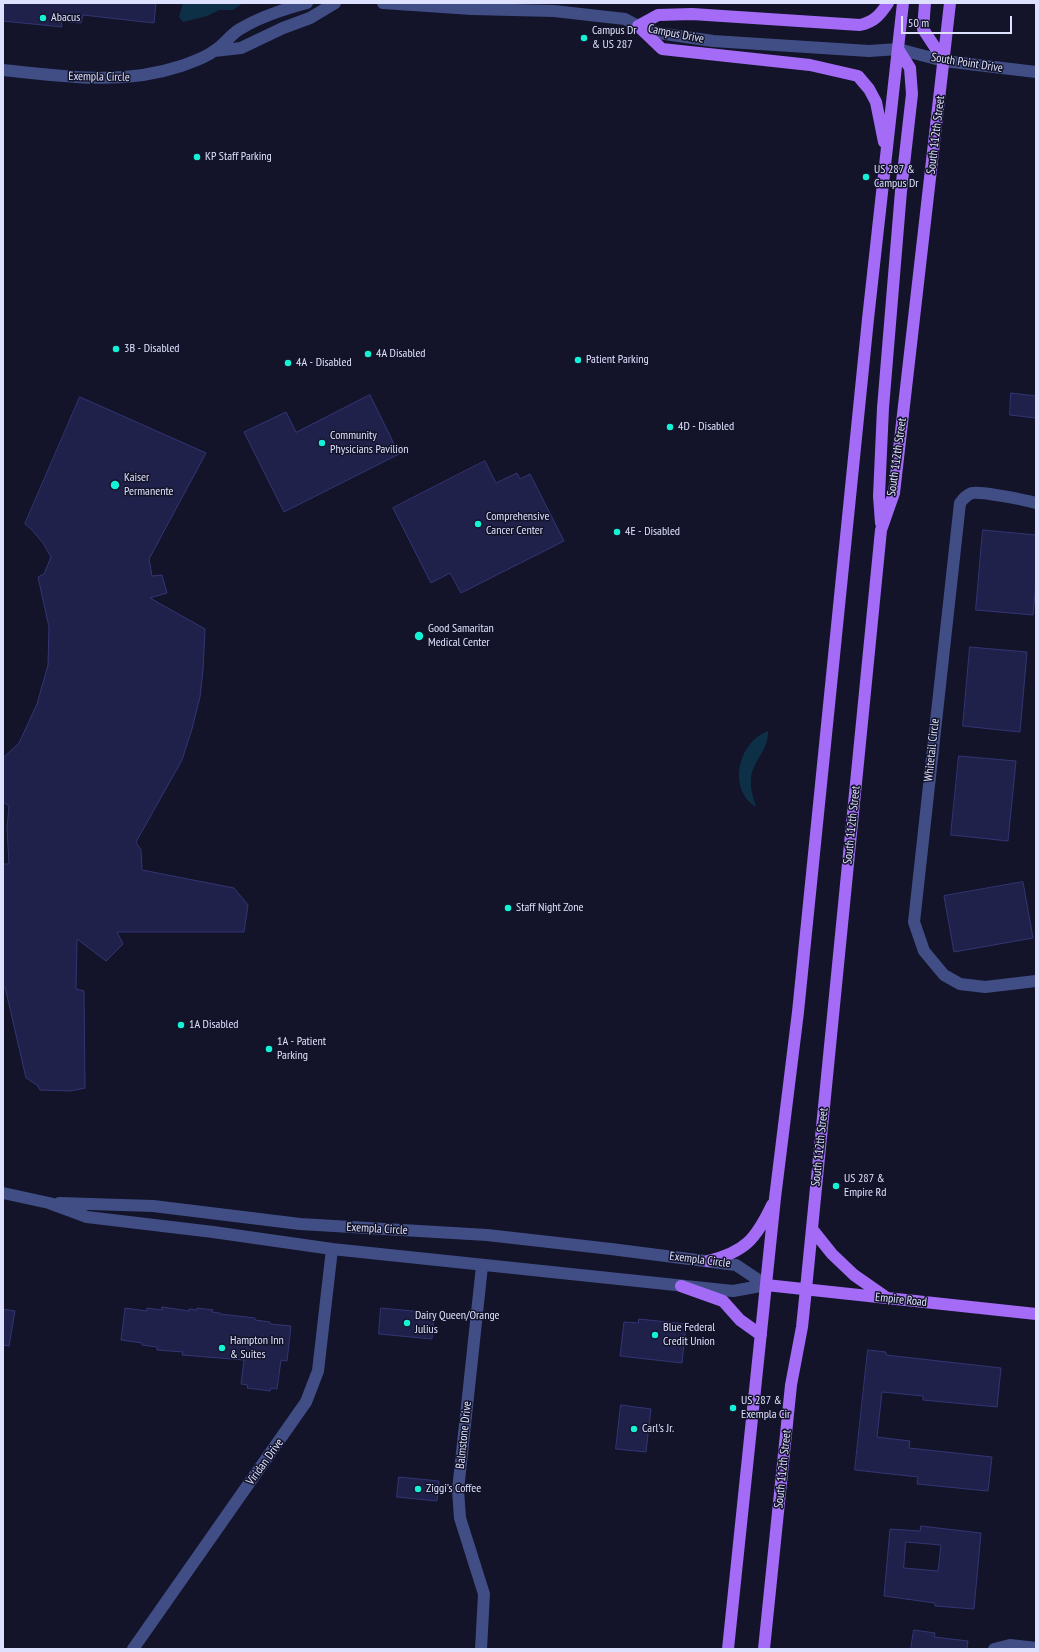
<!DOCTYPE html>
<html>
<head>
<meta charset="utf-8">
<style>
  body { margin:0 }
  #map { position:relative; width:1039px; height:1652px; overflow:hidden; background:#13142a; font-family:"PT Sans Narrow",sans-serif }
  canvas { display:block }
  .frame { position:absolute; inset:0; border:4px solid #dee1fd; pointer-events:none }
  .scale { position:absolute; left:901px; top:16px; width:111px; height:18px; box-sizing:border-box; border:2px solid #dee1fd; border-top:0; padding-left:5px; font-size:12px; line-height:14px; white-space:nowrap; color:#dee1fd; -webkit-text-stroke:3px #13142a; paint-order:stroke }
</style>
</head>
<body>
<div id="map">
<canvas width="1039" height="1652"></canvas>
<div class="frame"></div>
<div class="scale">50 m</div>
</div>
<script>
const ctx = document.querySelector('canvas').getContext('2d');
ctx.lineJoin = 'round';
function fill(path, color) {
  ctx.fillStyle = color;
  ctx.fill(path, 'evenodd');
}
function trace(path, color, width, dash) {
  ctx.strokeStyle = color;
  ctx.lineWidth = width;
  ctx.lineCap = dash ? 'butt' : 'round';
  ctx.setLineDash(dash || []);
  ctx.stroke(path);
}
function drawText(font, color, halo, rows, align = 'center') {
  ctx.font = font + ' "PT Sans Narrow",sans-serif';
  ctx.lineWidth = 3;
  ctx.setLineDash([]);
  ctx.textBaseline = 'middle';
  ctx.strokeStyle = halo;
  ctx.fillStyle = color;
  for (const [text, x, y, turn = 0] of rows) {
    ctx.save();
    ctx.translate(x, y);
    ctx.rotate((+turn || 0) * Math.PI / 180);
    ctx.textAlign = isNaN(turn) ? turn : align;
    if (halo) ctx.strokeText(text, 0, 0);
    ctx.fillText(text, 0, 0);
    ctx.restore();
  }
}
fill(new Path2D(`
  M183 3H243L233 10H219L207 16 183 22 179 17Z
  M768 731C769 750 753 760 751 778 750 788 753 797 756 807 727 789 738 742 768 731Z`), '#0e3047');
const building = new Path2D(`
  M3 3H156L154 23 83 15 81 23 61 21 62 27 3 21Z
  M1011 393 1036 396V418L1010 415Z
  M370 395 399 454 284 512 244 432 286 412 296 432Z
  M80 397 206 453 149 559 152 576 162 575 167 593 150 598 205 629 203 670 200 697 192 729 182 760 136 842 141 850 142 870 234 888 248 905 244 932H117L123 944 106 961 77 939 76 989 84 991 85 1088 71 1091 40 1090 37 1085 26 1078 5 987 3 986V864H9L7 828 9 806 3 802V758L19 743 37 704 48 665 49 627 38 577 44 574 51 557 43 543 31 529 25 524Z
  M485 461 496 483 517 473 520 479 530 474 564 541 461 593 450 573 431 583 393 508Z
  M983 530 1036 535V582L1033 615 976 610Z
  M970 647 1027 652 1020 732 963 726Z
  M959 756 1016 761 1008 841 951 835Z
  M1023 882 1033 938 954 952 944 896Z
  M162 1307 189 1311V1309L197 1310V1308L213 1310 212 1312 220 1313V1314L255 1318V1320L270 1322V1324L291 1326 287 1361 281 1360 277 1389 271 1388 270 1391 247 1388 248 1385 241 1384 244 1360 182 1355 183 1352 157 1350V1347L142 1345V1343L121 1340 125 1308 147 1311V1308L162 1310Z
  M381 1308 434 1313 432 1339 379 1334Z
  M3 1309 15 1311 9 1346 3 1345Z
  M639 1319 686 1324 682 1363 620 1356 624 1322 638 1323Z
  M868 1350 886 1352V1355L1001 1368 997 1407 923 1400V1396L882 1392 877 1437 910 1441 909 1448 992 1457 988 1491 917 1484 918 1477 855 1470Z
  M621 1405 651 1409 646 1452 616 1449Z
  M399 1477 439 1481 437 1501 397 1497Z
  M921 1526 981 1533 974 1609 935 1606V1603L884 1596 890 1529 920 1531ZM906 1542 941 1545 938 1571 904 1568Z
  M914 1630 935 1633 934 1637 968 1641 967 1649H911Z`);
fill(building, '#20214a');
trace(building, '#333574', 1);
trace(new Path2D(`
  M383 3 472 9 554 11 625 19 638 26 658 33 713 41 869 51 898 49 944 61 1036 72
  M214 51 241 48 283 28 310 18 335 3
  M3 70C64 76 121 86 181 66 192 62 205 58 214 51 224 45 230 35 240 29 260 17 284 9 307 3
  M1036 503C1025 500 981 491 972 493 966 495 963 499 960 503L914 922 924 951 944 975 960 984 985 987 1036 981
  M3 1193 49 1203 87 1217 213 1232 332 1249 733 1291 766 1285
  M59 1203 153 1206 300 1224 487 1235 611 1249 736 1265 766 1285
  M133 1649 306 1402 318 1371 332 1249
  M481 1649 484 1594 460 1518 458 1490 482 1266
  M994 1649 1010 1645 1036 1648`), '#414e86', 12);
trace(new Path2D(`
  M925 3 923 29 944 61
  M884 142 876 102 869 89 858 76 810 65 662 49 638 26 658 15 692 14 860 25C874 22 880 15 888 3
  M881 523 879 496 883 408 901 191 912 94 910 68 898 49
  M812 1229 832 1254 854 1275 887 1298
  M708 1261C745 1252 756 1239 772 1205
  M766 1285 1036 1314
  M681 1286 723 1301 740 1320 761 1335
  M728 1649 775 1198 798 1012 868 319 903 3
  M764 1649 791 1385 802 1327 806 1289 881 530 894 493 950 3`), '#a36bf6', 12);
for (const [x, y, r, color] of [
  [43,18,4,"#15f1d5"],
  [584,38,4,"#15f1d5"],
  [197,157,4,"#15f1d5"],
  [866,177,4,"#15f1d5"],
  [116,349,4,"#15f1d5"],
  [368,354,4,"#15f1d5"],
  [578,360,4,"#15f1d5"],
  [288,363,4,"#15f1d5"],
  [670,427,4,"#15f1d5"],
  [322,443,4,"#15f1d5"],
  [115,485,5,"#15f1d5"],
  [478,524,4,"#15f1d5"],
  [617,532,4,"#15f1d5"],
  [419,636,5,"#15f1d5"],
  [508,908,4,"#15f1d5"],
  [181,1025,4,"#15f1d5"],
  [269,1049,4,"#15f1d5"],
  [836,1186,4,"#15f1d5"],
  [407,1323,4,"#15f1d5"],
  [655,1335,4,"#15f1d5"],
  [222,1348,4,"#15f1d5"],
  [733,1408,4,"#15f1d5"],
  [634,1429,4,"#15f1d5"],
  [418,1489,4,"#15f1d5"]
]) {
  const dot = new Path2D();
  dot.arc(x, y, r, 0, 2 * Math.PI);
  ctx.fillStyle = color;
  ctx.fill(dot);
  trace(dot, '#13142a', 1.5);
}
drawText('12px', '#dee1fd', '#13142a', [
  ["Abacus",51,18],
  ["Campus Dr",592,31],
  ["& US 287",592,45],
  ["KP Staff Parking",205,157],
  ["US 287 &",874,170],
  ["Campus Dr",874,184],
  ["3B - Disabled",124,349],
  ["4A Disabled",376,354],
  ["Patient Parking",586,360],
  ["4A - Disabled",296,363],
  ["4D - Disabled",678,427],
  ["Community",330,436],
  ["Physicians Pavilion",330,450],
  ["Kaiser",124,478],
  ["Permanente",124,492],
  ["Comprehensive",486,517],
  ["Cancer Center",486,531],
  ["4E - Disabled",625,532],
  ["Good Samaritan",428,629],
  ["Medical Center",428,643],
  ["Staff Night Zone",516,908],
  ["1A Disabled",189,1025],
  ["1A - Patient",277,1042],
  ["Parking",277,1056],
  ["US 287 &",844,1179],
  ["Empire Rd",844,1193],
  ["Dairy Queen/Orange",415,1316],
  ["Julius",415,1330],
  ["Blue Federal",663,1328],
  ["Credit Union",663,1342],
  ["Hampton Inn",230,1341],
  ["& Suites",230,1355],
  ["US 287 &",741,1401],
  ["Exempla Cir",741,1415],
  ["Carl's Jr.",642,1429],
  ["Ziggi's Coffee",426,1489]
], 'left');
drawText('12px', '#dee1fd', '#13142a', [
  ["Campus Drive",676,34,11],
  ["South Point Drive",967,63,9],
  ["Exempla Circle",99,77,1],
  ["South 112th Street",936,135,-83],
  ["South 112th Street",897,457,-82],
  ["Whitetail Circle",932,750,-84],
  ["South 112th Street",852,825,-84],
  ["South 112th Street",820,1147,-84],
  ["Exempla Circle",377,1229,3],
  ["Exempla Circle",700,1260,7],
  ["Empire Road",901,1300,6],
  ["Balmstone Drive",464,1435,-84],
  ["Viridan Drive",265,1462,-54],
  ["South 112th Street",783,1469,-84]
]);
</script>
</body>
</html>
